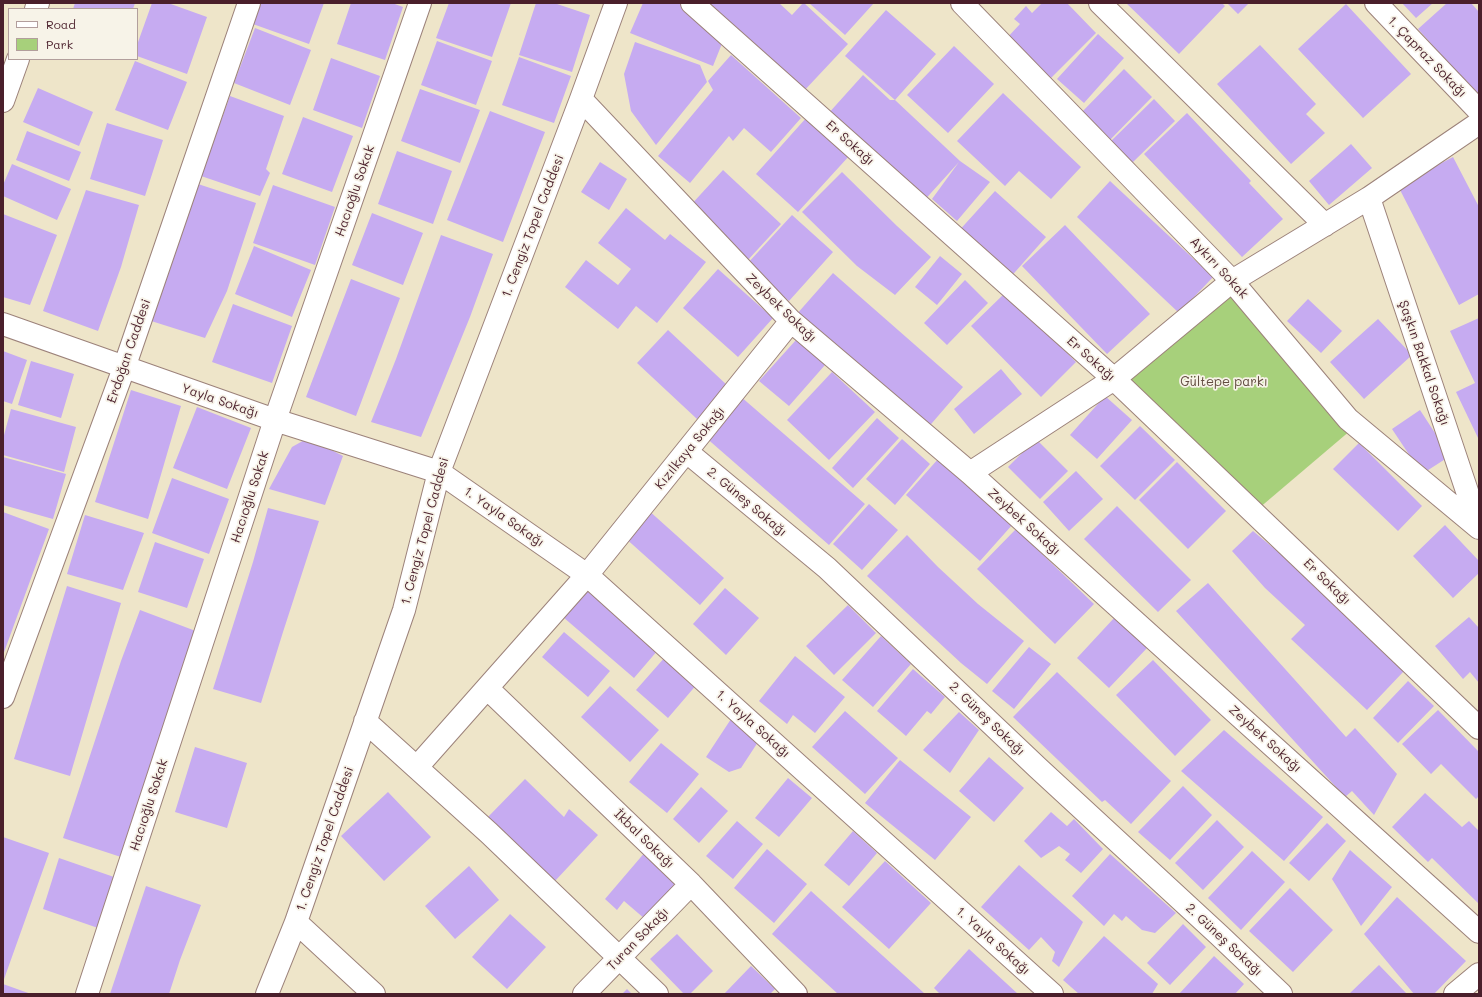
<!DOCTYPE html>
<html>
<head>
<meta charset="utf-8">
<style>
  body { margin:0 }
  #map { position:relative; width:1482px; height:997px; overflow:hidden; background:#eee5c9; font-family:Mali,sans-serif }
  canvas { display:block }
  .frame { position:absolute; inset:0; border:4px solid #4a1f2b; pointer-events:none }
  .legend { position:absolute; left:8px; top:8px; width:130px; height:52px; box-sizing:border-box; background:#f7f3e8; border:1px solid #b29e9c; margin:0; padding:5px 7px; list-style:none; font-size:12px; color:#4a1f2b }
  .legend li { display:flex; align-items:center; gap:8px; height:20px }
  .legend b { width:20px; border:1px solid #b29e9c }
</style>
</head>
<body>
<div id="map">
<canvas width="1482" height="997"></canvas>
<div class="frame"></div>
<ul class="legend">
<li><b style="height:5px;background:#fff"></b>Road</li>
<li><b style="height:11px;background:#a7d07b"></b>Park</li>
</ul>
</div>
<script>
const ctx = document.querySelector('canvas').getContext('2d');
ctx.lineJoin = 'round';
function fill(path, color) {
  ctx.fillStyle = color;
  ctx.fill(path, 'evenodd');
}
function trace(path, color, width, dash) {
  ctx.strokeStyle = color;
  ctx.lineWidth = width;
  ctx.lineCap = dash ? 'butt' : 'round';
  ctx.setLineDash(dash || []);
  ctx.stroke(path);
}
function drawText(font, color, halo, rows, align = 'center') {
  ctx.font = font + ' Mali,sans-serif';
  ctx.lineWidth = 3.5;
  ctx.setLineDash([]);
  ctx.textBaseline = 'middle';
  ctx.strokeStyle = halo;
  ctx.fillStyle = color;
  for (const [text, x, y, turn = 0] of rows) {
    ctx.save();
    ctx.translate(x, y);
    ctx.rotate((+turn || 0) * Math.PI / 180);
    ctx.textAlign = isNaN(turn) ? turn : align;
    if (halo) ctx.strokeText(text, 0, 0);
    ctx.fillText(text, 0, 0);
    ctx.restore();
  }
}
fill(new Path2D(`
  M1231 288 1351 430 1258 509 1124 377Z`), '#a7d07b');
fill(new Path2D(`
  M75 3H135L133 9H73Z
  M152 3H168L207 17 187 74 137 56V45Z
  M258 3H324L309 44 250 23Z
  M351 3H392L403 7 385 60 337 44Z
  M449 3H511L492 57 436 38Z
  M536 3H554L590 15 572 72 519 55Z
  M643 3H683L723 41 713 66 630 33Z
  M707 3H779L792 15 803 3H804L848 44 802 93Z
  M809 3H874L845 35Z
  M1042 3H1067L1096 33 1048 81 1006 39 1020 24 1014 19 1026 6 1032 13Z
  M1126 3H1222L1225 6 1179 54Z
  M1227 3H1249L1238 14Z
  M1402 3H1433L1416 18Z
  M1447 3H1471L1479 12V98L1418 29Z
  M1346 4 1411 74 1363 118 1298 49Z
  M886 10 936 54 895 100 845 56Z
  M255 28 311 50 290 105 234 83Z
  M1098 34 1124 58 1084 103 1057 79Z
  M437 41 492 61 476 105 421 85Z
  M635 42 700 65 707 82 656 145 631 111 624 74Z
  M1260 45 1316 104 1306 114 1325 133 1291 164 1217 84Z
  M954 46 994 84 948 133 907 95Z
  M731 55 801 118 771 152 744 128 733 141 729 136 690 183 658 156 713 90 708 81Z
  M519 57 571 76 554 123 502 105Z
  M331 58 380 76 362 128 313 110Z
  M135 61 187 82 168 130 115 110Z
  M1124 69 1152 97 1107 143 1079 115Z
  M863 75 890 100H895L960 161 990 182 957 221 932 199 959 162 921 204 827 115Z
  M38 88 93 112 79 146 23 122Z
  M420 89 480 110 460 163 401 141Z
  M1003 93 1081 167 1051 199 1019 171 1005 186 957 141Z
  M230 96 284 116 266 169 270 173 260 196 201 176Z
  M1154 99 1175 121 1132 163 1111 141Z
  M490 111 545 132 503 242 447 220Z
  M1187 113 1251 181 1249 183 1283 219 1242 257 1144 154Z
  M303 117 353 136 332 192 282 174Z
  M807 117 850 155 798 212 756 174Z
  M107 123 163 140 145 196 90 179Z
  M27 131 81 152 69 181 16 160Z
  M1351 144 1372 168 1329 205 1309 181Z
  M397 151 452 171 433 224 378 204Z
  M1453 157 1479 207V294L1459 305 1398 186Z
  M600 162 627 179 609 210 581 192Z
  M12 164 71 189 57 220 3 196V185Z
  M723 170 781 224 747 261 689 207Z
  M842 172 897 226 931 257 895 295 857 266 802 212Z
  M1110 181 1213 277 1179 313 1077 217Z
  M198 184 256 203 227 291 205 338 148 320Z
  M273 185 335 207 315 265 253 243Z
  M86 190 139 205 121 267 98 331 43 311Z
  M995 191 1046 237 1008 280 956 234Z
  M626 208 665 240 670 234 706 262 657 323 636 306 618 329 565 287 586 260 618 285 631 269 598 243Z
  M372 213 423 233 403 285 352 265Z
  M3 214 57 235 30 305 3 297Z
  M792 215 833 252 789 301 747 264Z
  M1065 225 1150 314 1107 354 1022 266Z
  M441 235 493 254 470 317 421 437 371 422 396 359Z
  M254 246 311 270 292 317 235 294Z
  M940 256 962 274 937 305 915 287Z
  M718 269 773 318 738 357 683 308Z
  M833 273 963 387 926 430 796 315Z
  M351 279 400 298 356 416 306 397Z
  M965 280 988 303 947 345 924 323Z
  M1006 292 1076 362 1041 397 971 326Z
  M1308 299 1342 331 1321 353 1287 321Z
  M233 304 292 326 272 383 212 362Z
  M1479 318V440L1456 392 1475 383 1450 331Z
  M1378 319 1412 355 1364 399 1330 362Z
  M668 330 728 386 697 419 637 363Z
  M796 340 825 365 789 406 759 381Z
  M3 351 27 360 12 404 3 401Z
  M31 361 74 374 61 418 18 405Z
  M1001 369 1022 394 974 434 954 409Z
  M832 372 875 412 829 460 787 420Z
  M131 390 181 406 148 519 95 502Z
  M740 396 865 504 829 545 704 436Z
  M1105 396 1132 420 1097 459 1070 435Z
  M197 407 251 428 227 489 173 468Z
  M11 409 76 427 64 472 3 455V439Z
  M1420 410 1450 456 1422 474 1392 429Z
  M877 418 899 438 853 488 832 468Z
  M1140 426 1175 460 1135 500 1100 466Z
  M308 438 343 456 325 505 269 489 292 447Z
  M902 439 930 464 895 505 866 479Z
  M1036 439 1068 471 1040 499 1008 467Z
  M1359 443 1422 506 1398 531 1333 469Z
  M3 457 66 474 53 519 3 505Z
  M939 458 1013 524 980 561 906 495Z
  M1177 462 1226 511 1188 549 1139 500Z
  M1076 471 1103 499 1069 531 1043 502Z
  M172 478 229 499 209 554 152 533Z
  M869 504 898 530 862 570 833 544Z
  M1117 506 1191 580 1158 612 1084 539Z
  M268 508 319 521 283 632 261 703 213 689 253 562Z
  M647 509 724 578 700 605 623 536Z
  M3 512 49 529 3 655Z
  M85 515 144 533 123 590 67 574Z
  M1445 525 1479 561V573L1453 598 1413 556Z
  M1016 529 1094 604 1055 644 977 569Z
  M1253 531 1289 561 1405 670 1367 710 1291 639 1305 625 1265 588 1232 551Z
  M907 535 938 567 978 604 1024 641 987 684 961 663 867 576Z
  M155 542 204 559 187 608 138 592Z
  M1208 583 1346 737 1355 728 1397 774 1374 815 1352 791 1345 797 1176 611Z
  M67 586 121 603 70 776 14 759Z
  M725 588 759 618 726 655 693 624Z
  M587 589 658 650 634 678 563 617Z
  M848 605 876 633 834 675 806 646Z
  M140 610 201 633 124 858 63 838 121 661Z
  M1115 617 1148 647 1109 688 1077 658Z
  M1469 617 1479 628V683L1470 672 1463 679 1435 646Z
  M564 632 610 671 588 697 542 657Z
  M881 636 911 664 873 707 842 680Z
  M1029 647 1051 664 1014 709 992 691Z
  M666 656 698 683 668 718 636 690Z
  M795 656 845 697 815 733 793 715 787 724 759 701Z
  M1153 660 1211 720 1175 756 1116 695Z
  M913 669 945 697 931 714 927 711 906 736 877 711Z
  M1057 672 1171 781 1131 824 1105 800 1102 802 1013 717Z
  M1408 681 1434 706 1398 743 1373 718Z
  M610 686 659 730 630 762 581 717Z
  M1438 710 1479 752V796L1476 799 1441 764 1431 774 1402 744Z
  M845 711 898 758 865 794 812 747Z
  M959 712 979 730 950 773 923 750Z
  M731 719 758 742 741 768 729 772 706 757Z
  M1224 730 1323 817 1284 861 1181 771Z
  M661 743 699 774 667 813 629 782Z
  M195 747 247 763 227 828 175 812Z
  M989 757 1024 788 994 822 959 791Z
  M900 760 971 817 935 860 865 803Z
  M788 778 812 798 779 837 755 818Z
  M525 779 564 817 569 809 598 835 555 881 488 817Z
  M1183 786 1212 815 1170 860 1138 832Z
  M701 787 728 811 699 843 673 819Z
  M388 792 431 837 384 881 341 836Z
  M1425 793 1462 827 1469 821 1479 831V904L1432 858 1428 862 1392 827Z
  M1051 812 1067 826 1074 819 1103 849 1081 873 1065 860 1070 854 1059 846 1041 858 1024 841Z
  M1217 820 1244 847 1203 890 1175 863Z
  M737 821 763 844 733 879 706 856Z
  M1327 823 1346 841 1309 881 1289 863Z
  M853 831 877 853 849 886 824 865Z
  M3 837 49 853 3 982Z
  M767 849 807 884 774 923 734 888Z
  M1350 850 1392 887 1361 926 1332 879Z
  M646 851 679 879 645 919 624 901 617 910 605 899Z
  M1252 851 1285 882 1241 930 1208 898Z
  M1110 854 1176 913 1155 933 1142 930 1126 916 1122 921 1114 914 1104 926 1072 896Z
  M59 858 114 877 98 928 43 909Z
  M885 861 931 903 889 949 842 907Z
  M1019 865 1083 922 1059 967 1052 961 1055 952 1041 937 1029 950 981 907Z
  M469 866 499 900 455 939 425 906Z
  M146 886 201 905 180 960 169 994H110Z
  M1290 888 1333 930 1293 972 1249 931Z
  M811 891 924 993 922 994H838L772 934Z
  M1397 897 1466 961 1434 994H1414L1364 934Z
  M510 914 546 947 507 989 472 957Z
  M1183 924 1206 947 1170 985 1147 963Z
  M677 934 713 971 690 994H684L650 959Z
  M1104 936 1158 984 1152 994H1079L1063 980Z
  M969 949 1018 994H940L934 988Z
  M1214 956 1244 984 1235 994H1179Z
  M1379 965 1407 994H1349Z
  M751 966 775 989 770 994H724Z
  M3 984 31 994H3Z
  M627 989 632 994H622Z`), '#c6abf1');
const minor = new Path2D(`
  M692 3 1114 379 1479 728
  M962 3 1232 281 1348 419 1479 528
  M1100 3 1325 225
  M1376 3 1479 111
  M36 9 38 3
  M581 99 791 321 970 473 1479 932
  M3 101 18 59
  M1369 198 1479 527
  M3 324 275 420 439 472 587 575 1052 994
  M687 452 827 568 1038 768 1219 935 1281 994
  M970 473 1114 379 1232 281 1369 198 1479 123
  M487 688 691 884 796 994
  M3 697 124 368 249 3
  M365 721 489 833 657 994
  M417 767 587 575 791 321
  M296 922 374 994
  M87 994 275 420 420 3
  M267 994 296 922 404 610 439 472 581 99 616 3
  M584 994 691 884
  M1455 994 1479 974`);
trace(minor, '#9c827a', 24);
trace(minor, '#fff', 22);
drawText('13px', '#4a1f2b', '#f7f3e8', [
  ["1. Çapraz Sokağı",1427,57,46],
  ["Er Sokağı",850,143,42],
  ["Hacıoğlu Sokak",355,191,-71],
  ["1. Cengiz Topel Caddesi",533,226,-69],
  ["Aykırı Sokak",1219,268,47],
  ["Zeybek Sokağı",781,308,44],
  ["Erdoğan Caddesi",129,351,-71],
  ["Er Sokağı",1091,359,42],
  ["Şaşkın Bakkal Sokağı",1424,363,71],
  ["Yayla Sokağı",220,401,19],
  ["Kızılkaya Sokağı",690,448,-51],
  ["Hacıoğlu Sokak",250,497,-72],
  ["2. Güneş Sokağı",747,502,40],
  ["1. Yayla Sokağı",504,517,35],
  ["Zeybek Sokağı",1024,522,42],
  ["1. Cengiz Topel Caddesi",425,531,-75],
  ["Er Sokağı",1327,582,44],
  ["2. Güneş Sokağı",987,719,44],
  ["1. Yayla Sokağı",753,724,42],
  ["Zeybek Sokağı",1265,739,42],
  ["Hacıoğlu Sokak",149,805,-72],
  ["1. Cengiz Topel Caddesi",325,839,-71],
  ["İkbal Sokağı",644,839,44],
  ["Turan Sokağı",638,939,-46],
  ["2. Güneş Sokağı",1224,940,43],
  ["1. Yayla Sokağı",993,941,42]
]);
drawText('13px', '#614b3f', '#f7f3e8', [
  ["Gültepe parkı",1224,382]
]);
</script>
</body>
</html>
